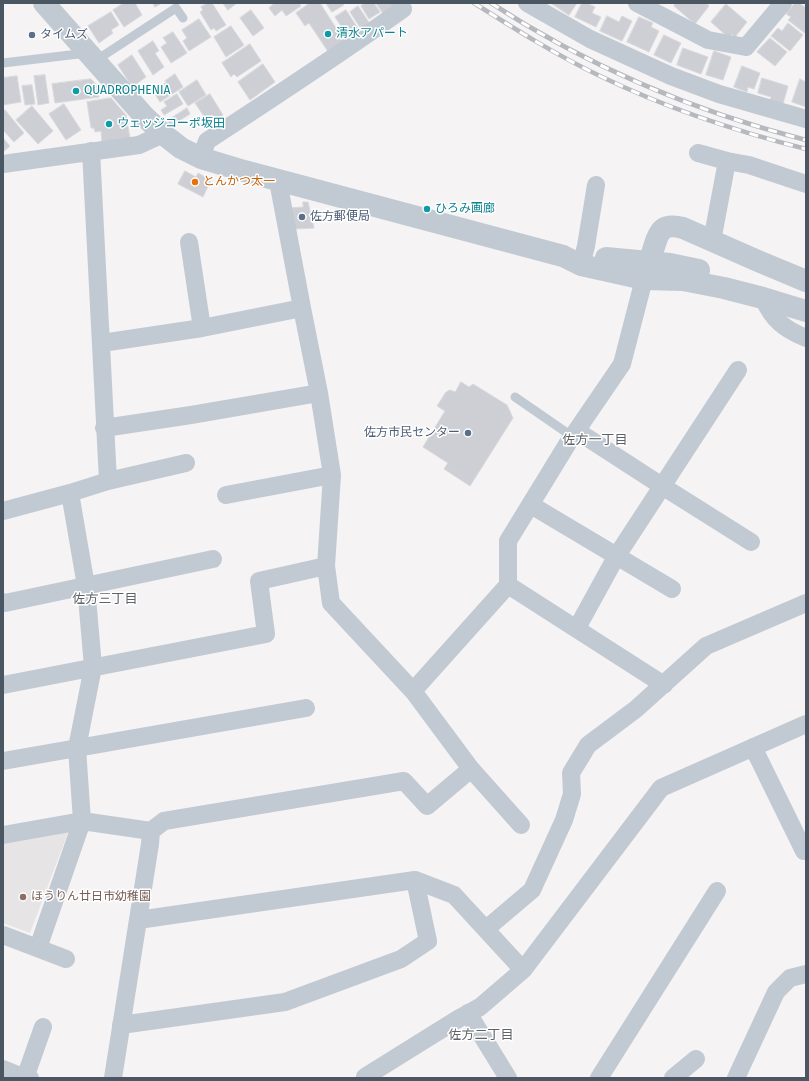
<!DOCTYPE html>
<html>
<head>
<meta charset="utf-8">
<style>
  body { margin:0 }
  #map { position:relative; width:809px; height:1081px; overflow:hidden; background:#f5f3f3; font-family:"Fira Sans",sans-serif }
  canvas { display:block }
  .frame { position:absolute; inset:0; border:4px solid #4a5661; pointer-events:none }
</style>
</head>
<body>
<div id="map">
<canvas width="809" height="1081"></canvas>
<div class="frame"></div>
</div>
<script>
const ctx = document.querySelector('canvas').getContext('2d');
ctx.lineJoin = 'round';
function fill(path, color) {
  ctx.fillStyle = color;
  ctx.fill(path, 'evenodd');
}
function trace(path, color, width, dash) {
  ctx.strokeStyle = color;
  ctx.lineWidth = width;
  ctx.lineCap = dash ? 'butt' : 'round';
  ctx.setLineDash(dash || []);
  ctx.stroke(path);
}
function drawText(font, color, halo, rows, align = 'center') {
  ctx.font = font + ' "Fira Sans","Noto Sans JP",sans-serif';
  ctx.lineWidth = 3;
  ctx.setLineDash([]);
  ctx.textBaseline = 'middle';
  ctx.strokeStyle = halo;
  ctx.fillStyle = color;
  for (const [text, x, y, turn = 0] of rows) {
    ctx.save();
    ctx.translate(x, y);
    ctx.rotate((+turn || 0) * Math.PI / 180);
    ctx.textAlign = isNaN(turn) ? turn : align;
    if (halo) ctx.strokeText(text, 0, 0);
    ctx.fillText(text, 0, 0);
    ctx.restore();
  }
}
fill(new Path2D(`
  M69 830 30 933 3 923V842Z`), '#e6e4e5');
const building = new Path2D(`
  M124 3H135L142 15 124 27 113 10Z
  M153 3H162L155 7Z
  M208 3H212L226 25 216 31 214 28 211 30 200 12 203 10 201 7Z
  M223 3H237L228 10Z
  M275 3H299L301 6 286 16 282 10 275 16 269 8Z
  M310 3H320L345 42 329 53 309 23 305 26 296 13Z
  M326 3H342L344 5 332 12Z
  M365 3H374L380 12 369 19 361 6Z
  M376 3H391L393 6 383 13Z
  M551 3H577L569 15Z
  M582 3H587L595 7 592 13 601 17 596 27 575 17Z
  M676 3H706L709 6 695 24 674 6Z
  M795 3H799L806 8V34L788 20 791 17 786 14Z
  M726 4 747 22 735 37 732 34 729 38 711 22Z
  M358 6 370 24 361 29 350 12Z
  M251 10 264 28 253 36 240 18Z
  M346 10 359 30 348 37 335 17Z
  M111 12 119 25 111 30 113 33 99 43 88 26Z
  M607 16 619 22 622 16 632 21 622 41 600 31Z
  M639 17 653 23 651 27 659 31 649 52 627 42Z
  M199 19 211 37 189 51 183 41 187 38 182 30Z
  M788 23 803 35 790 51 771 36 778 28 782 31Z
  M231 26 244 45 226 57 214 37Z
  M173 32 187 53 171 63 161 47 167 43 163 38Z
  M664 35 681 43 671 63 654 55Z
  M770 38 787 52 775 66 757 52Z
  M153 41 159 51 155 53 164 67 153 75 138 51Z
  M250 44 261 61 237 77 234 74 231 77 222 63Z
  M683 48 708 57 701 74 677 65Z
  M714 51 731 57 723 80 706 75Z
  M132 55 146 77 132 87 118 65Z
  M263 64 275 82 250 100 238 82Z
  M742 66 760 73 754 89 748 87 747 92 734 87Z
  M175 74 183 87 160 102 153 91 167 82 165 81Z
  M45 75 49 103 38 105 34 76Z
  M17 76 21 102 3 105V78Z
  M762 78 788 86 783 104 770 100 771 97 758 93Z
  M91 79 98 86 99 97 55 103 52 84Z
  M800 79 806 82V107L792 102Z
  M197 80 206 95 188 106 179 92Z
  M32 85 35 104 25 105 22 86Z
  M177 94 183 104 164 115 161 110 167 106 164 102Z
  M210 94 223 115 209 124 195 103Z
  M111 98 126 115 130 138 102 142 101 131 95 132 94 128H91L87 102Z
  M64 104 81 130 66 140 49 114Z
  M32 106 53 131 38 144 16 120Z
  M187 108 190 114 171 126 167 121Z
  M5 110 24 133 14 142 3 130V112Z
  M3 138 10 146 3 152Z
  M185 171 196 177 198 173 211 180 203 197 178 184Z
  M303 202H308L314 228 295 229 290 208 303 207Z
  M461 382 469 387 473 384 507 405 513 418 470 486 444 469 448 463 423 447 445 411 437 406 446 392 450 390 455 392Z`);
fill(building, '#cdcfd5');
trace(building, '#d7d9de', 1);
trace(new Path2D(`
  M95 61 176 8 183 18
  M3 63 87 53
  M515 397 573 437`), '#c1cad2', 9);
trace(new Path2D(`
  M527 3 590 39 671 76 719 94 806 119
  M637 3 708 40 746 47 783 3
  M91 151 108 481
  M698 153 727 161 749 165 806 184
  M201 158 207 141C273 98 339 55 403 9L400 3
  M3 164 139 145 163 134
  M278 181 302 308 319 393 332 475 326 566 331 603 413 691 471 769 521 825
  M712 241 727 161
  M189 242 202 328
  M581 265 586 246 596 185
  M763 298C773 320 784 329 806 338
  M102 343 202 328 302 308
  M104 428 191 415 319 393
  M577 431 662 486 751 542
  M226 495 332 475
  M531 505 672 589
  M3 511 70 493 108 481 186 463
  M508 585 664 685
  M3 602 5 603 213 559
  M577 628 616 557 738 370
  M3 685 266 634 259 581 326 566
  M413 691 508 585V541L568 443 622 364 644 279
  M753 747 804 851H806
  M3 761 306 708
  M3 835 82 821 151 831
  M138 920 415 880 454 895 523 970
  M486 929 532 890 564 820 572 794 571 773 588 745 636 709 706 646 806 603
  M3 935 66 959
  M38 948 82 821 77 748 93 667 86 586 70 493
  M468 1013 508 1078
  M121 1025 285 1002 401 959 428 941 415 880
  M3 1069 25 1078H30
  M365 1077 458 1019 480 1007 523 970 661 788 806 724
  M25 1078 43 1027
  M113 1078 150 844 151 831 164 821 404 781 427 806 471 769
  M599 1078 717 891
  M673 1078 696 1059
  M736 1078 776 992 790 978 806 974`), '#c1cad2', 18);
trace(new Path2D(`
  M44 3 144 116 163 134 181 148 201 158 244 171 563 256 581 265 644 279 683 280 724 288 763 298 806 311
  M606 258 670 264 699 270
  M645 275C648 266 651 257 654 247 659 230 663 223 683 228L758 261 806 281`), '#c1cad2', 22);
const rail = new Path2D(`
  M474 3C515 29 556 55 600 76 666 108 735 131 806 149
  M491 3C589 67 693 111 806 140`);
trace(rail, '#b5b8bd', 4.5);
trace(rail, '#fff', 3, [9]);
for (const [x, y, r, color] of [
  [328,34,4,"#0f9aa8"],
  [32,35,4,"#5c6f8a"],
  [76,91,4,"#0f9aa8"],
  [109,124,4,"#0f9aa8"],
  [195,182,4,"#e8710a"],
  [427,209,4,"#0f9aa8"],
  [302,217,4,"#5c6f8a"],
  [468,433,4,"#5c6f8a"],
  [23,897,4,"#8d6e63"]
]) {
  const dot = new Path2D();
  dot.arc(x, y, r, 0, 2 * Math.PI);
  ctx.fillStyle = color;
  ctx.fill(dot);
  trace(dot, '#fff', 1.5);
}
drawText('12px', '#0d838f', '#fff', [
  ["清水アパート",336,34],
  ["QUADROPHENIA",84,91],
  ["ウェッジコーポ坂田",117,124],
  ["ひろみ画廊",435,209]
], 'left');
drawText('12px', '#4e5e75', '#fff', [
  ["タイムズ",40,35],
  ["佐方郵便局",310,217],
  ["佐方市民センター",460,433,"right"]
], 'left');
drawText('12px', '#c56008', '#fff', [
  ["とんかつ太一",203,182]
], 'left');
drawText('12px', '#785e54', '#fff', [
  ["ほうりん廿日市幼稚園",31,897]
], 'left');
drawText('13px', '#5f6368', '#fff', [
  ["佐方一丁目",595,440],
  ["佐方三丁目",105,599],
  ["佐方二丁目",481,1035]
]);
</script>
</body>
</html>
